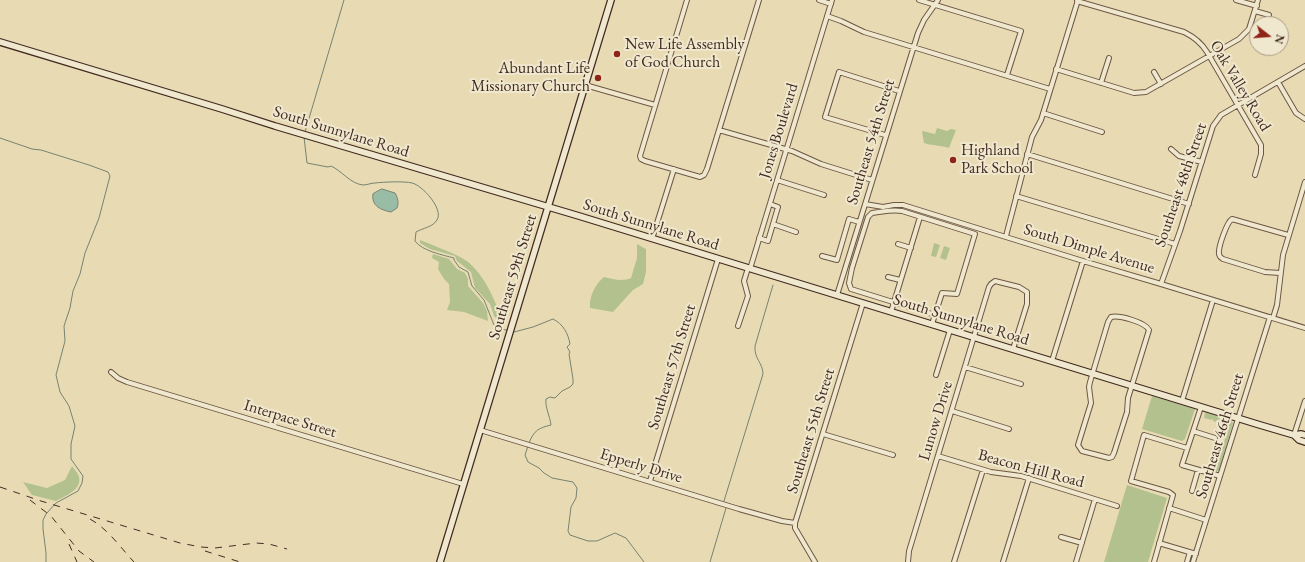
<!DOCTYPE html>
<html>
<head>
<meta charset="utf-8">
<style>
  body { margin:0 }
  #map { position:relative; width:1305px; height:562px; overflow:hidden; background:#e8dbb3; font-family:"EB Garamond",serif }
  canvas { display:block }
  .north { position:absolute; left:1249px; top:16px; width:40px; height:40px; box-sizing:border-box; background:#f0e8ce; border:1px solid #aa9c89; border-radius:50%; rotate:107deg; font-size:11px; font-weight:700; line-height:16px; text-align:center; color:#422b22 }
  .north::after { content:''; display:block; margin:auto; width:14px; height:18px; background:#8f2418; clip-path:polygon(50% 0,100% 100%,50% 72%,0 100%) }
</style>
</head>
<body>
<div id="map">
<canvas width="1305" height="562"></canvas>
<div class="north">N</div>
</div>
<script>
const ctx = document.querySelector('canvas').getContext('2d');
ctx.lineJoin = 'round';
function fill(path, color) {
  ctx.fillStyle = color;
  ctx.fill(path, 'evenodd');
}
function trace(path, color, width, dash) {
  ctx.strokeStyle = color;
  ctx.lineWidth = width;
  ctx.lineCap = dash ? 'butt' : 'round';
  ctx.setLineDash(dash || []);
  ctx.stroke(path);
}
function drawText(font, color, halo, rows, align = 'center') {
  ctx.font = font + ' "EB Garamond",serif';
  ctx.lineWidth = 4;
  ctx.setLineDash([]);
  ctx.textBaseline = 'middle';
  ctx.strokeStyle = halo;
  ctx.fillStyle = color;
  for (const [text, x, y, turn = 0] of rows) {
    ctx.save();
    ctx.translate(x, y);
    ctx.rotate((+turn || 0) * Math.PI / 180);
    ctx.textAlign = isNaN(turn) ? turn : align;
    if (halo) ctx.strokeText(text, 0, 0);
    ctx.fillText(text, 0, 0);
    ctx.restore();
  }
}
fill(new Path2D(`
  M937 128 947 131 951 129 956 130 949 148C940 145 933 146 924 143L922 132 923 131 935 134Z
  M420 240C434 246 449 251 462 258 477 266 489 287 495 302 498 310 503 316 503 324L500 322 494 316 490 304 475 288 471 272 457 261 455 256 430 249 420 243Z
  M934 243 940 245 936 257 931 256Z
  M637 244 646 249V272L643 284 633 290 613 312 590 308C589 297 595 284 604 277 613 279 622 282 631 278L637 258Z
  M944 246 950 248 946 260 940 258Z
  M433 254 449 259 457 269 465 273 468 279V286L483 303 487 311 488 321 464 312 447 310 450 302 449 284 444 279 438 269 439 262 432 258Z
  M1152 396 1195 409 1185 439 1182 441 1142 429Z
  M1205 412 1231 420 1233 423 1219 471H1217L1216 473 1215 472 1229 426 1213 421V418L1212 420 1204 418Z
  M72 466C74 469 78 473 79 477 82 490 65 496 56 501L32 495 23 482 47 488 65 480Z
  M1127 485 1167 498 1148 562H1104Z`), '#b3c18f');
const water = new Path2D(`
  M382 189 395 193C398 198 399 203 397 208L391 212C381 210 371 206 373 194Z`);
fill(water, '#98bca6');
trace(water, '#768271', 1);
trace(new Path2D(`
  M305 132 344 0
  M304 137 307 163 328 167 331 166C342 171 351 184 363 185 367 185 371 183 375 183 383 182 404 181 412 183 422 185 444 209 437 220 433 227 423 228 416 232L415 241C422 251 443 255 454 258V260L459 267 468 272 472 286 484 300 494 325 505 330H508
  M0 138 32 149 41 150 89 165 108 172 110 176 99 218 85 253 80 274 73 291 70 308 64 326 65 341 56 375 60 392 69 406 75 426 71 444V459L83 476 82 483 78 491 56 503 46 514 43 520V529L46 553V562
  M513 331 514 332 533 327 553 319C563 324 568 333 570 344L567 347 570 352 569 354 573 379V384L570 387 562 391 555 398 550 397 546 399C545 408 550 416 551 425 539 428 534 430 529 443
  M528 446 525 455 528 462 539 468 544 473 552 478 573 482 577 488 576 498 571 507 568 531 570 535 588 541H597L615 533 626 538 644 562
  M724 501 763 374C763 363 754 359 755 346L773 285
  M710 562 726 508`), '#768271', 1);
const street = new Path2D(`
  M687 0 640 156 641 159 645 161 700 177 704 175 707 169 759 0
  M819 0 831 4
  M919 0 1021 31 1007 75
  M1236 0 1257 6
  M1077 1 1184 32C1194 37 1201 42 1207 52L1261 145V154L1255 175
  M1255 11 1269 15
  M827 16 841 21 864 32 1050 89
  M1056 69 1134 93 1146 92 1239 39 1249 29 1258 0
  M1154 72 1161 84
  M1278 82 1296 113 1305 119
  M1101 83 1109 58
  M585 85 655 105
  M1043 113 1102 132
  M719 130 792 151 821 164 872 180
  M885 135 825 117 839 72 899 91
  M1171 149 1179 156 1202 162
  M1027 154 1189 204
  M777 180 824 195
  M1016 196 1175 244
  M865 204 883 207 894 205H903L1083 261 1161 284 1305 328
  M773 224 796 232
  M1006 236 1032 137 1041 120 1078 0
  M759 238 768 241 778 207 770 204
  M652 239 674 169
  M898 244 911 248
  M822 256 837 260 849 219 859 222
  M750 269 832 0
  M1280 273 1265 272 1223 259C1220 257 1220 257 1219 254 1218 247 1227 222 1232 219L1288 235
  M888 277 900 280
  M1161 284 1180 231 1213 126 1221 115 1305 66
  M837 295 918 33 924 20 938 0
  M891 312 920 217
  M1111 317C1119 315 1145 322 1149 330L1128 398 1127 412 1114 453 1112 457 1109 458 1082 451 1078 445 1091 403 1089 387 1090 382 1108 322Z
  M1273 318 1277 305 1283 255 1305 182
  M932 324 942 293 957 294 975 234 902 211C892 209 882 212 872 213L868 217 852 268 849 283 851 289 935 315
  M738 326 748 296 744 281 748 268
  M1052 361 1083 261
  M965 367 1021 384
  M111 372 118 378 127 382 463 484
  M936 375 950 330
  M1182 401 1213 300
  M1201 407 1182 465 1220 476
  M952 411 1009 429
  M480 430 739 509 782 521 795 523
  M1193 431 1215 438
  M823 434 893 455
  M1294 435 1305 401
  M938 456 991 472 1021 476 1117 506
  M650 481 718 259
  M1192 491 1198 470
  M1169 508 1206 520
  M1061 537 1082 543
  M1159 543 1196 554
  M815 562 795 528V523L863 303
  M908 562 909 551 989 287 991 284 995 281 1019 287 1027 292V304L1013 349
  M954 562 983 470
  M1003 562 1029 478
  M1076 562 1095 499
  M1154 562 1173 495 1169 492 1131 481 1144 435 1187 448
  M1187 562 1190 552
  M1193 562 1270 317`);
const secondary = new Path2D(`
  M0 42 222 109 275 126 579 216 1260 425 1294 435 1299 440 1305 442
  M1294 435 1301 434 1305 435
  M440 562 611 0`);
trace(street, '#6c5746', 6);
trace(secondary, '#422b22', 8);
trace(street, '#f0e8ce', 4);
trace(secondary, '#f0e8ce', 5.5);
trace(new Path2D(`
  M0 487 41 501 180 543 201 547 215 548 256 543 269 544 287 549
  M30 500 51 516 79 551 94 562
  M90 519C108 529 120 547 134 562
  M69 544 77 562
  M205 551 240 562`), '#422b22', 1, [7, 7]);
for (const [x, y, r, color] of [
  [617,54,4,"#8f2418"],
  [598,78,4,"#8f2418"],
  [953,160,4,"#8f2418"]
]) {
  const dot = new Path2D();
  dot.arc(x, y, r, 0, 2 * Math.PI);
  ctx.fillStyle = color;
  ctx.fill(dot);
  trace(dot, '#f0e8ce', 1.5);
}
drawText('16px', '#422b22', '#f0e8ce', [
  ["New Life Assembly",625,45],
  ["of God Church",625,63],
  ["Abundant Life",590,69,"right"],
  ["Missionary Church",590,87,"right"],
  ["Highland",961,151],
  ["Park School",961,169]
], 'left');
drawText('16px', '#422b22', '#f0e8ce', [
  ["Oak Valley Road",1240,86,59],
  ["Jones Boulevard",779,131,-73],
  ["South Sunnylane Road",341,132,17],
  ["Southeast 54th Street",871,142,-73],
  ["Southeast 48th Street",1181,185,-71],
  ["South Sunnylane Road",651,225,17],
  ["South Dimple Avenue",1089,249,17],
  ["Southeast 59th Street",513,277,-73],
  ["South Sunnylane Road",961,320,17],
  ["Southeast 57th Street",672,367,-73],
  ["Interpace Street",290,419,17],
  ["Lunow Drive",936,421,-73],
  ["Southeast 55th Street",811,431,-73],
  ["Southeast 46th Street",1220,436,-73],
  ["Epperly Drive",641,466,17],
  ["Beacon Hill Road",1031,469,15]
]);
</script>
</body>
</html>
